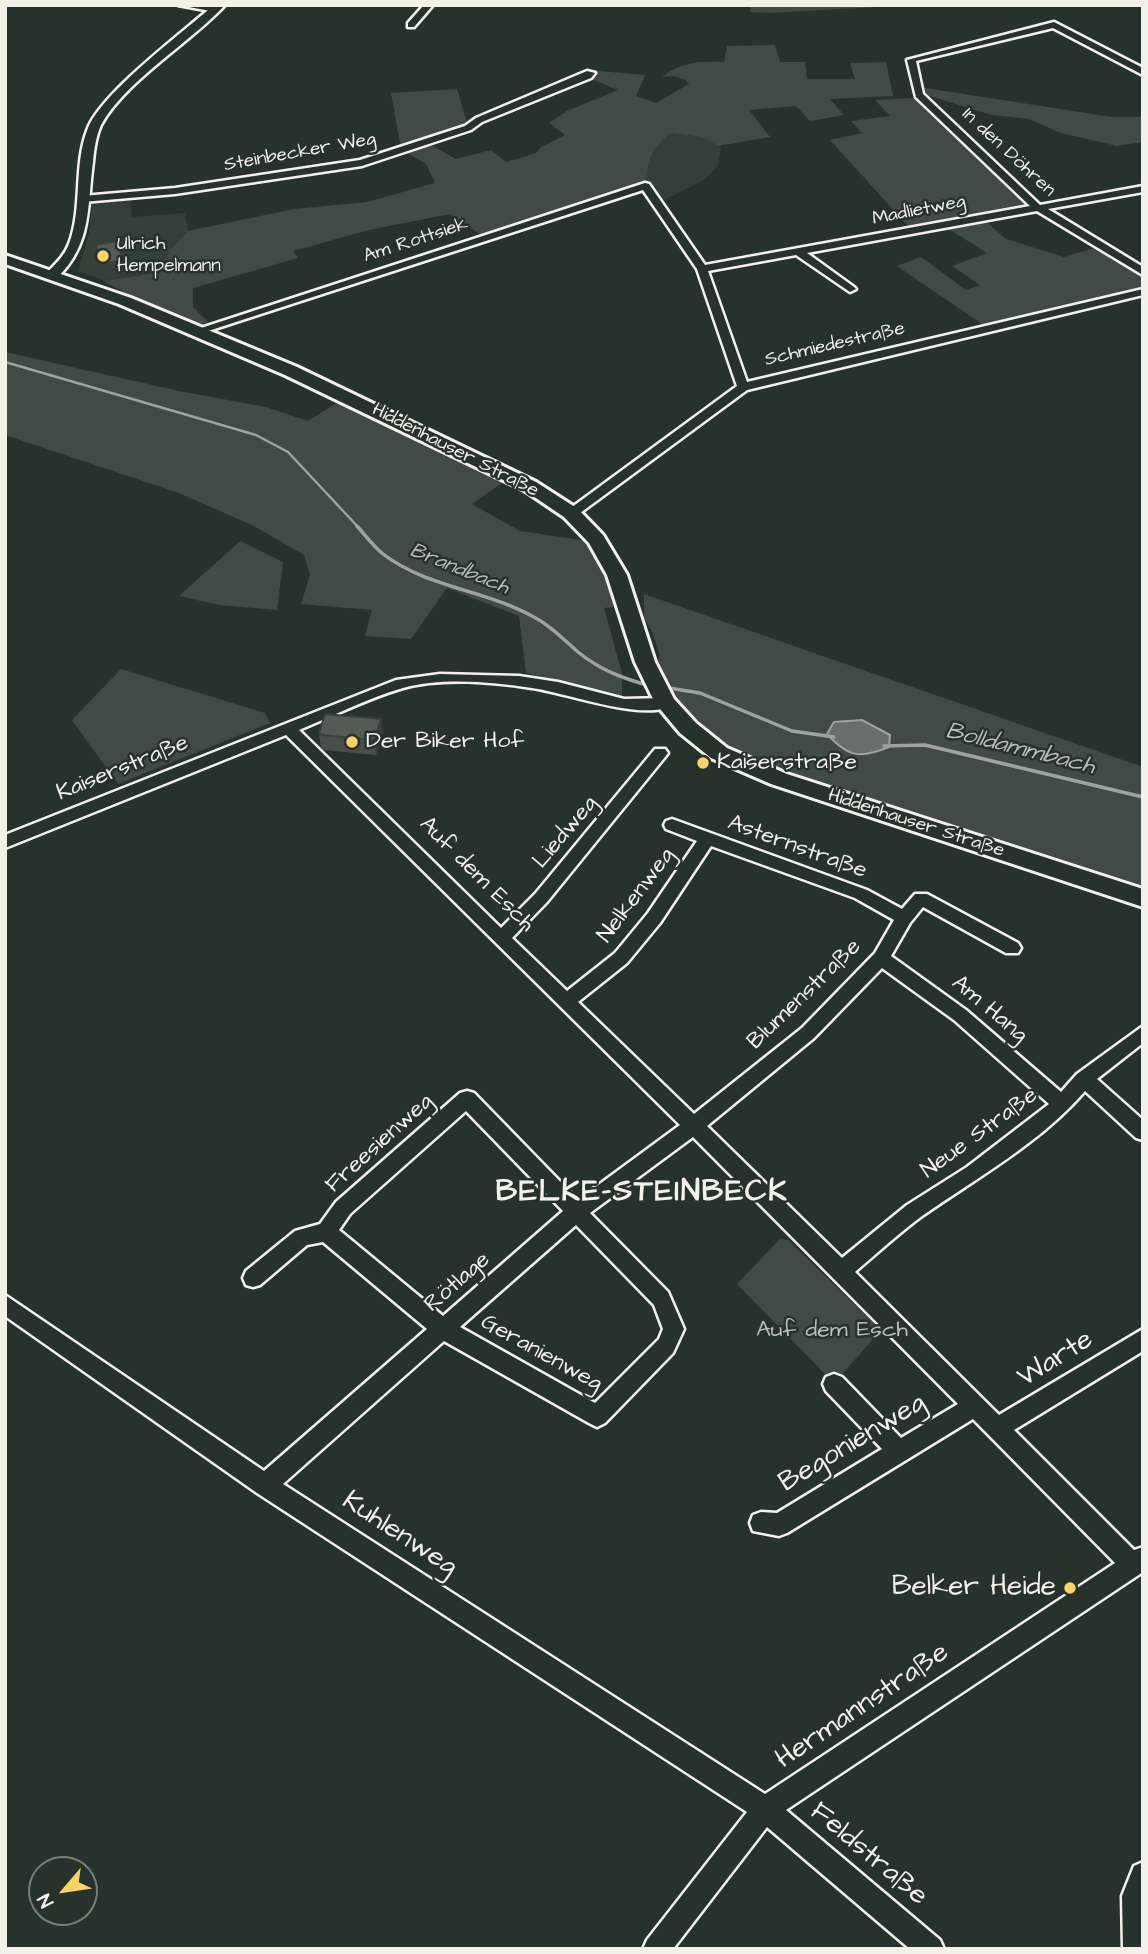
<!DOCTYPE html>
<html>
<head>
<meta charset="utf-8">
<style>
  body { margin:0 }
  #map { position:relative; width:1148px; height:1954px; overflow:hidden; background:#26332d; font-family:"Architects Daughter",sans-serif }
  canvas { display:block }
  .frame { position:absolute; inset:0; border:7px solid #f4f1e8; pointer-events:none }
  .north { position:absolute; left:28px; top:1856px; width:70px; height:70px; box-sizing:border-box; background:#26332d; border:2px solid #787f78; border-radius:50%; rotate:241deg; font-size:19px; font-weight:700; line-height:28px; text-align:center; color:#f4f1e8 }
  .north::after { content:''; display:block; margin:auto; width:24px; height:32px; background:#ffd166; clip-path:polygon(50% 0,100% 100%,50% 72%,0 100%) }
</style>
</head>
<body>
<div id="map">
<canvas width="1148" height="1954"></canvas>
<div class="frame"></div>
<div class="north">N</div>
</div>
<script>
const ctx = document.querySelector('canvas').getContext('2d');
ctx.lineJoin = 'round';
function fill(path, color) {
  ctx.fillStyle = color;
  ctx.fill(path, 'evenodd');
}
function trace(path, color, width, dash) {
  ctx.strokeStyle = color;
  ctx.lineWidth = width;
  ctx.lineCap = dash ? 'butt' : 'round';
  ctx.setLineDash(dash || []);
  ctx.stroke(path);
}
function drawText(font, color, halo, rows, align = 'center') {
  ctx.font = font + ' "Architects Daughter",sans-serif';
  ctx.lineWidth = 5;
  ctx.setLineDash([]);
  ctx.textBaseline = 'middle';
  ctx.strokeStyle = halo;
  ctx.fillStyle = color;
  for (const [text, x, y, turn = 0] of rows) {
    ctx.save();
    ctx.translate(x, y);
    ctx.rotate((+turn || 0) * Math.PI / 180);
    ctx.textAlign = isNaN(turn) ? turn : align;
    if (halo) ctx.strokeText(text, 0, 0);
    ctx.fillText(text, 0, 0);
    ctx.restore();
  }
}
fill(new Path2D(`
  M670 133 701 137 721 148 718 166 704 180 660 202 646 184 648 159 654 148Z
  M130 197 132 217 185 213 188 231 170 251 165 270 104 281 78 271 89 233 93 200Z`), '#333f39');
fill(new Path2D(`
  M751 5H879V7L767 13 750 12Z
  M775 45 780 62H805L807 79H855L850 63 886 62 893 96 830 99 844 115 810 121 796 106 749 110 770 137 718 146 701 137 670 133C650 152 648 157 646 184L483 236 450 214 369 230 293 251 298 258 193 288V307L208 322 200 325 131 296 104 281 165 271 169 251 188 231 294 209 367 202 435 183 426 164 401 149 391 93 457 89 467 123 429 144 456 159 491 150 506 162 536 153 541 147 565 135 549 123 567 111 618 90 584 76 588 70 645 75 636 96 656 103 689 84 686 80 674 76 662 77C683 61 699 61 724 62L727 46Z
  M919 87 1112 117H1143V142L1117 146 1061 133 1029 119 992 115 923 94Z
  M912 98 919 100 1028 203 1025 207 913 228 908 226 830 140 862 133 851 121 890 116 875 100Z
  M983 219 1006 239 1064 257 1098 247 1143 275V289L985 326 897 266 921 257 966 290 980 285 952 266 987 253 944 226Z
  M5 352 179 391 266 407 308 421 340 401 505 481 472 504 520 531 588 541 608 583 614 607 604 608 622 673V699L526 673 519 616 447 588 411 639 365 636 372 610 301 604 310 575 304 555 254 526 179 493 5 435Z
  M240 541 283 562 277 610 219 605 179 596Z
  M644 594 1143 767V892L781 774C721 748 685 724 656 664L660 656 652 631 644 619Z
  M121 669 265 713 270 723 118 784 72 720Z
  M780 1239 788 1240 881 1330 837 1380 828 1377 737 1284Z`), '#414b45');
const water = new Path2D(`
  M862 720 890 735 889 747C860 759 848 757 827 734L834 722Z`);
fill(water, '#676f68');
trace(water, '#9fa39b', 2);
trace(new Path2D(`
  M5 362 256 435 288 452 359 528`), '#9fa39b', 2.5);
trace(new Path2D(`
  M357 526C365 535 373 546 383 554 426 587 485 590 532 616 550 625 563 639 578 652 600 670 624 679 651 686
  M663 687 700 693 792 731 834 737
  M884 746 925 745 1143 797`), '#9fa39b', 3.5);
const minor = new Path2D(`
  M178 5H206L220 9 216 12Z
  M424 5H433L414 27H408V23Z
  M1054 22 1143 68V75L1053 28 916 61 923 94 1040 205 1143 186V192L1048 209 1143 267V275L1037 211 807 253 854 287 856 289 850 292 796 255 708 271 747 382 1143 289V295L747 390 576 516H566L564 513 737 386 697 269 643 190 202 333 192 331 645 183 649 184 705 265 1030 206 916 97 907 60Z
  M587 71 595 73 591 78 482 122 471 130 362 166 175 194 83 202 78 199 83 196 175 188 360 160 465 126 476 118Z
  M440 674 519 676 558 682 624 699 665 698 672 703C653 725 560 691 532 688 492 682 443 677 403 688 368 698 333 716 299 730L501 928 535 894 655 749H665L668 753 665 757 547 902 512 938 567 991 615 953 648 913 697 841 666 829 664 825 666 821 672 819 867 890 902 909 915 894H927L1018 943 1021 948 1018 953H1006L923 907 910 923 891 956 966 1010 1061 1092 1077 1074 1143 1026V1043L1097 1079 1143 1120V1140L1136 1138 1085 1091C1040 1143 978 1177 922 1216 899 1233 877 1253 855 1272L999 1415 1143 1329V1351L1014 1430 1134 1550 1143 1547V1572L786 1810 940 1940 944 1949H910L767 1827 673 1949H643L647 1940 747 1812 257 1493 5 1316V1295L264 1471 427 1329 323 1242 307 1245 260 1285 253 1287 246 1285 243 1278 246 1271 295 1231 320 1224 336 1202 460 1093 467 1091 474 1093 578 1200 680 1125 286 735 5 848V835L396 680ZM711 846 855 898 894 920 875 953 802 1028 694 1114 578 1002 627 963 660 923ZM882 968 954 1020 1049 1104 967 1167 907 1205 842 1258 707 1126 814 1038ZM466 1111 563 1211 443 1316 339 1230 350 1214ZM693 1137 958 1404 901 1438 842 1377 834 1374 826 1377 823 1384 826 1391 882 1449 777 1513 761 1512 753 1515 750 1523 753 1531 779 1536 787 1533 973 1419 1115 1563 765 1794 283 1484 444 1341 589 1423 597 1427 605 1423 673 1353 684 1329 668 1292 590 1213ZM576 1225 654 1305 663 1329 659 1339 595 1403 460 1327Z
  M1143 1862V1949H1123L1122 1896 1134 1866Z`);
const tertiary = new Path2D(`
  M214 5H225C191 42 124 82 101 125 96 136 94 150 93 162 87 207 92 243 58 277H48L46 274C55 264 64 257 69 244 83 207 73 165 88 128 103 92 182 33 214 5Z`);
const secondary = new Path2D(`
  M5 255 131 298 297 367 536 482 578 509 603 535 627 575 655 662 674 699 696 723 727 748 787 774 1143 889V907L771 784 711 758 680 733 655 703 635 662 607 575 589 543 564 517 524 490 285 375 119 304 5 264Z`);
trace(minor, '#f4f1e8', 5);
trace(tertiary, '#f4f1e8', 5);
trace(secondary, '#f4f1e8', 6);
fill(minor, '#26332d');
fill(tertiary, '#26332d');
fill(secondary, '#26332d');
fill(new Path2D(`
  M381 719 383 734 376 755 323 750 321 748 319 733Z`), '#474f49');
fill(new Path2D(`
  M123 260 127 274 106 278 102 264Z
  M381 719 383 734 376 755 374 740Z`), '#39403c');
const building = new Path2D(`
  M117 241 123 260 102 264 96 245Z
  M325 714 381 719 374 740 321 735 319 733Z`);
fill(building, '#525c55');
trace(building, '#39403c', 2);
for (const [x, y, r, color] of [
  [103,256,7,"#ffd166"],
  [352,742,7,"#ffd166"],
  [703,763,7,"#ffd166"],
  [1070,1588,7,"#ffd166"]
]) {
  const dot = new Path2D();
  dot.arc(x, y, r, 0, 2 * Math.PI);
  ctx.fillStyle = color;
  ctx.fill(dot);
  trace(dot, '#26332d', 2.5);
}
drawText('19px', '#f4f1e8', '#26332d', [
  ["Steinbecker Weg",300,153,-10],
  ["In den Döhren",1008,153,43],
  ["Madlietweg",919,211,-11],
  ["Am Rottsiek",416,241,-18],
  ["Schmiedestraße",835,345,-13],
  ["Hiddenhauser Straße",455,451,27],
  ["Hiddenhauser Straße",916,824,18]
]);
drawText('19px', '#f4f1e8', '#26332d', [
  ["Ulrich",117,245],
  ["Hempelmann",117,267]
], 'left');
drawText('italic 21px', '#bcbdb5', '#26332d', [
  ["Brandbach",459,570,22]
]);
drawText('23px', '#f4f1e8', '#26332d', [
  ["Der Biker Hof",366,742],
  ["Kaiserstraße",717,763]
], 'left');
drawText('23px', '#f4f1e8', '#26332d', [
  ["Kaiserstraße",123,769,-22],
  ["Liedweg",566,833,-50],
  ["Asternstraße",797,848,20],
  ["Auf dem Esch",476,875,45],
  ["Nelkenweg",637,896,-53],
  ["Blumenstraße",805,995,-44],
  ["Am Hang",989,1010,40],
  ["Neue Straße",980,1134,-36],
  ["Freesienweg",380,1144,-42],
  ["Rötlage",458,1283,-41],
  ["Geranienweg",541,1354,29]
]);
drawText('23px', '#bebfb7', '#26332d', [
  ["Auf dem Esch",832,1331]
]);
drawText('italic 24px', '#bcbdb5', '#26332d', [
  ["Bolldammbach",1020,750,14]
]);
drawText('28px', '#f4f1e8', '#26332d', [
  ["Warte",1056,1360,-32],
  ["Begonienweg",853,1444,-31],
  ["Kuhlenweg",399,1535,33],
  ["Hermannstraße",863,1707,-34],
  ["Feldstraße",868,1855,40]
]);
drawText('28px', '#f4f1e8', '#26332d', [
  ["Belker Heide",1056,1588]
], 'right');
ctx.letterSpacing = '2px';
drawText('bold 30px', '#f4f1e8', '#26332d', [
  ["BELKE-STEINBECK",642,1194]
]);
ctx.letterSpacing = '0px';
</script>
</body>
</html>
